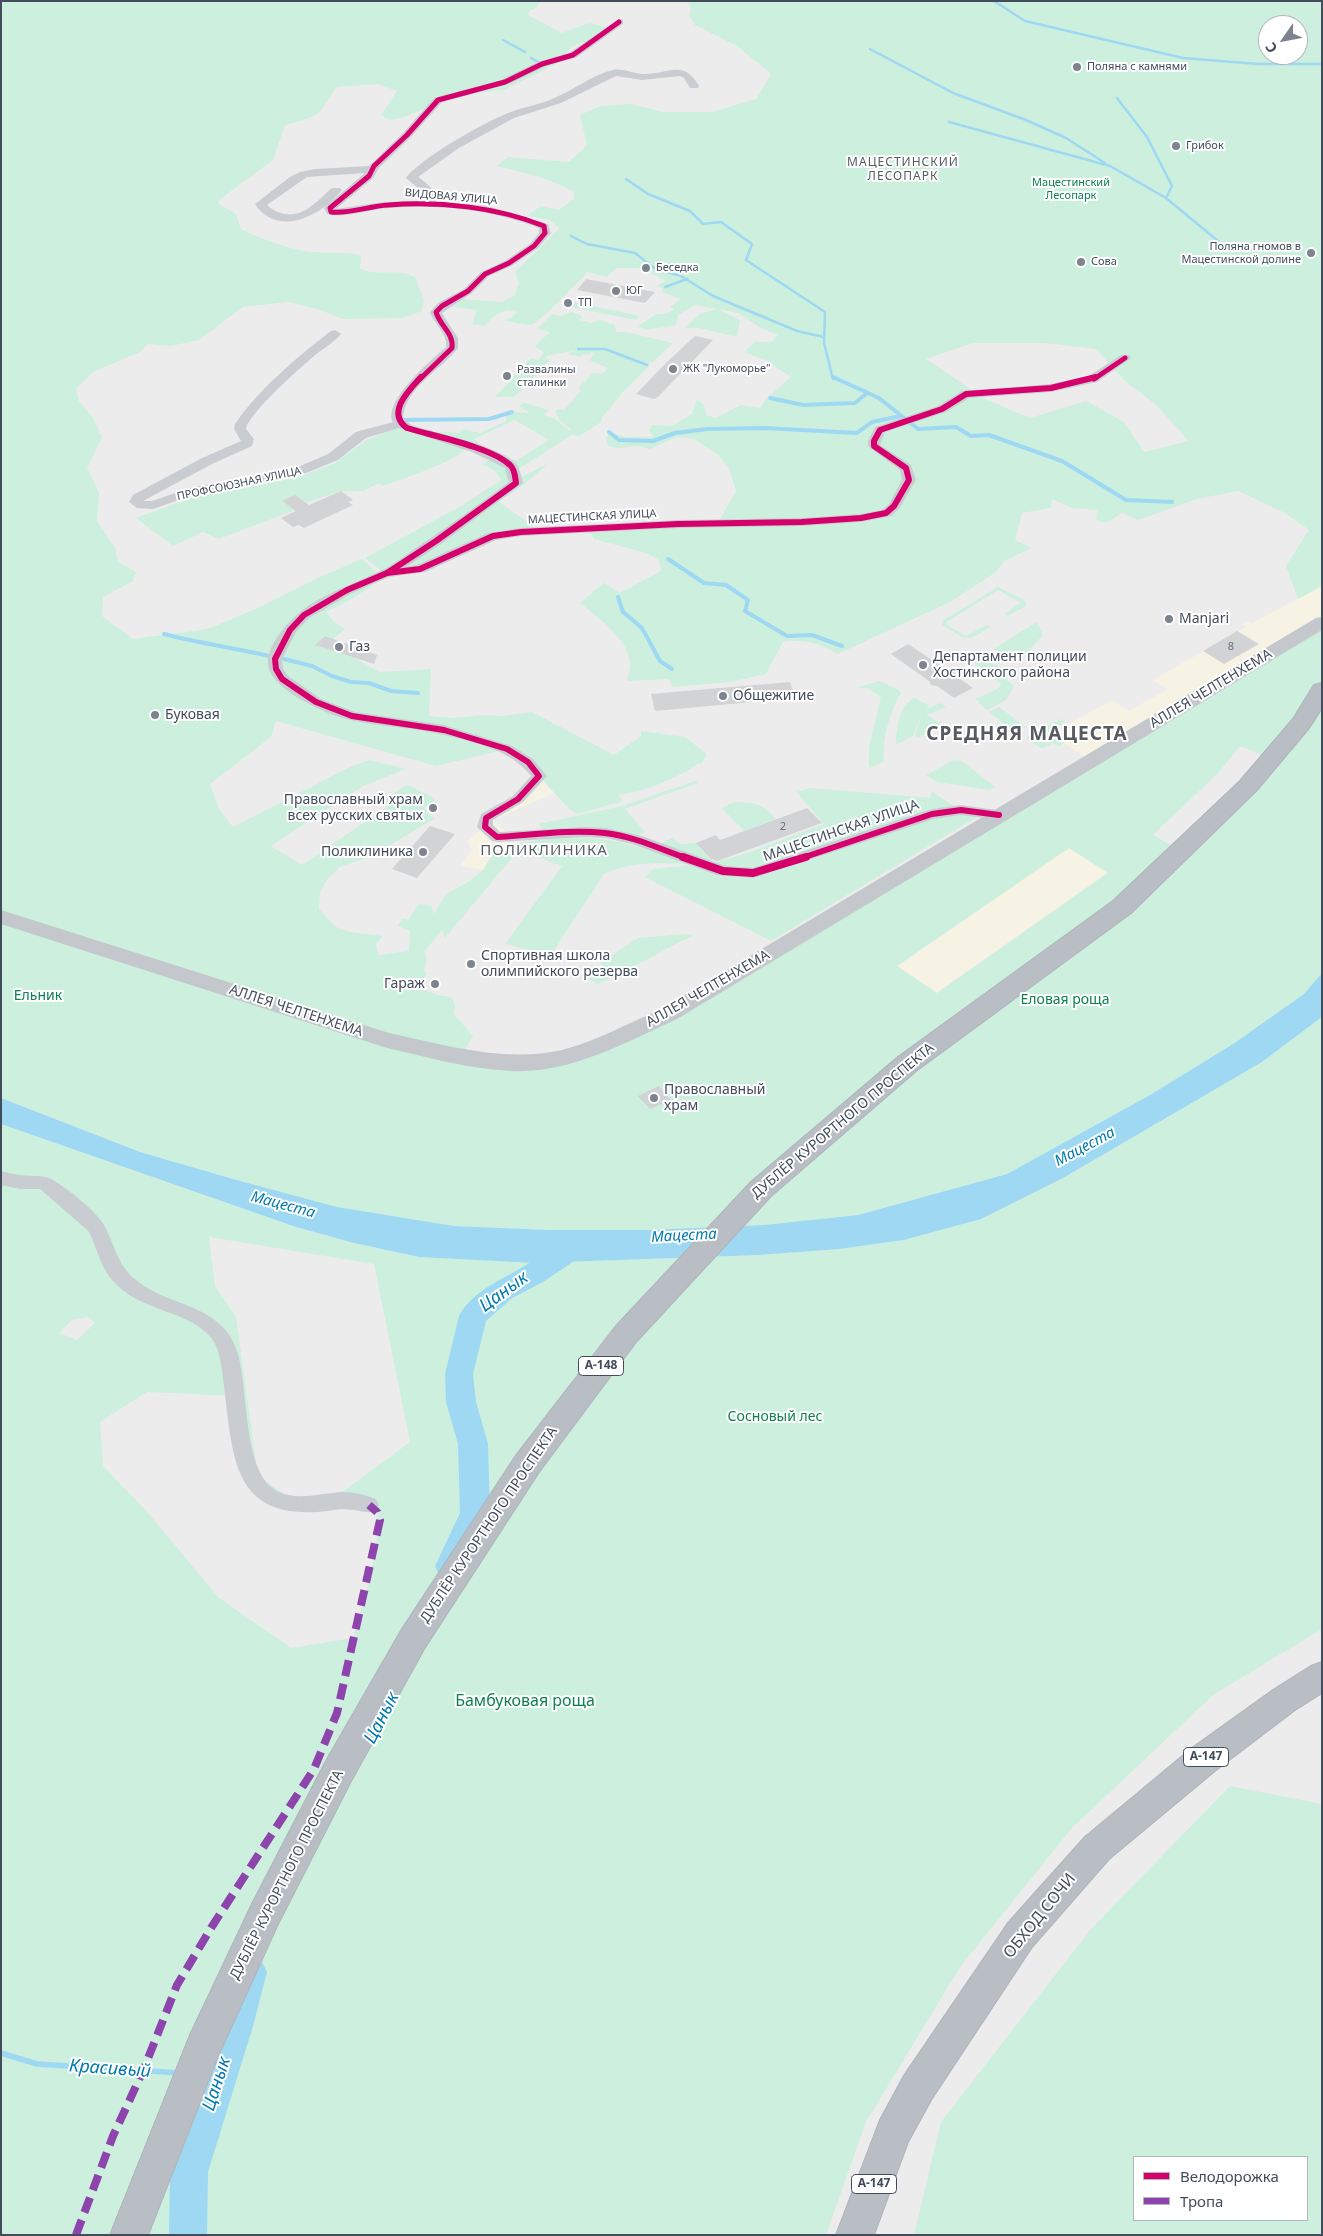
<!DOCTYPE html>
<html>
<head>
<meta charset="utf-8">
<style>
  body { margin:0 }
  #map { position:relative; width:1323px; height:2236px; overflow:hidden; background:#edecec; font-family:"Noto Sans",sans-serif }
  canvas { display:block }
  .frame { position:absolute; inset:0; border:2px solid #424c5a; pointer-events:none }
  .legend { position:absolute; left:1133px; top:2156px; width:175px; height:65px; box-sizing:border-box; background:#fff; border:1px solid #b3b7bd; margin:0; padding:6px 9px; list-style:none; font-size:15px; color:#424c5a }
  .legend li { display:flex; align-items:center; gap:10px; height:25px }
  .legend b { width:25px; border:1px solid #b3b7bd }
  .north { position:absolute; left:1258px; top:15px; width:50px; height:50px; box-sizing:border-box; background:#fff; border:1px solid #b3b7bd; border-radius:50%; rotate:237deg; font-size:14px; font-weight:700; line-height:20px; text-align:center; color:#424c5a }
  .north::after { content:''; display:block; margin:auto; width:18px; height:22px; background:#7e848d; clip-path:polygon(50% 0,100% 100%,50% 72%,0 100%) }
</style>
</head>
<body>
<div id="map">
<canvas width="1323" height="2236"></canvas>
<div class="frame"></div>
<ul class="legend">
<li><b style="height:6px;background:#d6006c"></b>Велодорожка</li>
<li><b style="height:6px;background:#8e44ad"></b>Тропа</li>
</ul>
<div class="north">С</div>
</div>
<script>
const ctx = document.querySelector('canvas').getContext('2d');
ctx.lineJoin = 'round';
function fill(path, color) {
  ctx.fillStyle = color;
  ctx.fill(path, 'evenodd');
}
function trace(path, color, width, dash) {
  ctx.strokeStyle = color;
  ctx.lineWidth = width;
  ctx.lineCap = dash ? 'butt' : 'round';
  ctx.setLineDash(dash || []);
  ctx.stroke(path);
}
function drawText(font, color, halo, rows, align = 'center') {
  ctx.font = font + ' "Noto Sans",sans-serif';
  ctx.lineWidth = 4;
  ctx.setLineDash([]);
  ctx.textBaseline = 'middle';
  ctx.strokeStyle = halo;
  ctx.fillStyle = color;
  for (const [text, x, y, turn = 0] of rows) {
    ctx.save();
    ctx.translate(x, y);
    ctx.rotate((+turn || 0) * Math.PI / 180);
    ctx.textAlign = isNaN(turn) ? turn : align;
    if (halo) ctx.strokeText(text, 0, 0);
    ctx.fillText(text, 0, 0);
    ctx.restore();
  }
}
fill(new Path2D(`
  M1322 586V622L1090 761 1051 734 1112 700 1129 711 1168 689 1153 680 1246 627 1242 624 1248 621 1252 623Z
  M539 776 554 793 493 820 510 835 506 854 494 852 484 870 460 866 472 850 467 842Z
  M1069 848 1108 872 936 993 897 966Z`), '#f6f3e5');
fill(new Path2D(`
  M1 1H541L536 8 529 11 528 15 562 33 589 23 610 28 597 37 571 47 560 62 504 90 476 93 450 99 401 118 390 120 381 115 397 91 378 84 337 87C332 93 324 107 320 111 312 119 296 122 285 125L273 160 219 200V204L236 214 241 229C255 237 294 251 311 252 328 253 344 252 361 255L360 269C380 277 394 267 415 277L424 300 422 311 402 318 343 319 318 309 288 302 243 307 199 340 170 346 149 344 138 353 93 372 76 389 79 401 92 416 102 437 87 468 99 493 97 521 115 548 118 562 136 572 133 581 103 597 102 616 133 639 208 629 260 607 320 577 362 559 377 573 366 581 373 585 350 600 326 612 333 621 345 629 333 639 325 636 315 645 354 658 380 672 431 669 429 716 453 718 483 715 502 716 532 712 614 755 641 736V731L685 737 707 754 702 763C695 764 691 769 685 772 664 783 642 792 618 795L623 801 577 814 570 810 539 776 507 749 436 766 276 721 271 737 210 784 219 809 233 827 352 766 370 760 406 769 363 786 271 846 302 865 388 806 381 801 407 785 432 797 437 802 424 808 434 819 395 842 378 854 340 867 328 878 320 892 319 909 336 927 350 932 383 936 376 944 378 955 409 951 410 931 398 926 402 918 409 920 418 904 431 906 434 914 445 895 468 882 483 870 494 852 506 854 508 846C555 834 603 834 648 850L672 838 681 844 696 843 714 862 742 855 824 824 796 792 811 788 930 798 932 791 962 812 980 815 771 941 645 877 653 869 702 864C670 864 633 859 604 874L551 955 505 944 562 866 523 852 515 854 445 938 442 930 424 952 427 959 424 970 427 974 417 987 437 995 452 997 455 1006 454 1014 473 1036 462 1055 511 1062 620 1037 1322 622V973L1304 994 1233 1044 1150 1095 1007 1174 858 1215 764 1225 647 1230H549L454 1226 337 1207 233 1179 140 1152 1 1098ZM1240 746 1265 756 1177 849 1153 835 1218 773ZM1069 848 1108 873 937 993 897 966Z
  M687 1H1322V586L1298 599 1286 566 1309 530 1283 512 1238 491 1197 499 1138 520 1122 513 1106 523 1096 520 1097 510 1072 508 1052 499 1051 508 1022 513 1015 540 1032 548 1004 561 996 572 952 601 838 654C819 643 804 639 783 642L766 674 730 682 672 687 669 679 627 681C628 675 631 668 630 662 629 640 596 616 580 603L604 583 620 593 661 571 659 560 646 553 594 539 591 533 581 526 719 521 736 491 729 468 717 454 694 439 677 437 650 449 637 446 619 448 608 446 606 439 609 432 625 437H653L649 430 652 425 672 426 692 414 697 399 704 405 706 415 716 418 741 405 760 408 767 398 791 377 765 360 744 352 755 342H771L778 335 761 328 738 313 695 305 678 315 676 325 646 330 638 326 656 314H666L674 309 670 307 681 299 661 292 663 289 657 286 666 281 641 268H616L607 277 587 272C580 281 538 324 530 325 526 325 506 321 504 320L511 318 517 312 506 310 494 316 484 326 472 324 477 310 454 307 462 299 502 302 515 295 519 283 515 272 560 228 549 220 527 216 541 206 559 210 574 199V192C549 178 523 172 496 166L508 157 569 162 587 145 580 115 600 106 630 104 663 112H712L756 99 771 74 737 46 695 25 689 16 691 7ZM1268 25H1298V55H1268ZM973 343H1045L1096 349 1125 381 1156 405 1189 441 1144 452 1124 422 1086 401 1030 418 985 399 926 359Z
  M573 302 640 316 636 320 571 307Z
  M717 309 740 320 737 337 699 328H685L701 313Z
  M571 312 583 316 579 320 591 323 601 320 615 325 616 332H626L673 343 652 363 649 362V366L622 393 602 418 601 422 578 437 573 434 514 472 516 480 549 463 522 486 499 502 536 528 486 535 430 565 383 572 365 558 463 505 501 480 495 471 482 464 495 458 468 447C459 460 400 480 383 486L379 483 363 491H341L305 503 282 501 295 510 219 539 203 532 173 546 136 518 191 498 299 477 335 463 367 440 403 425 416 431 460 433 461 429 480 433 506 421V414L512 412 530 413 519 406 524 403 549 410 544 415 554 418 570 431 572 430 560 421 555 411 559 409 564 410 581 391 578 388 593 373 602 374 608 368 589 360 595 353 591 352 589 355 583 354 581 357 568 354 576 350 547 356 545 359H551L514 397H495L531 358 538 360 544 353 535 346 550 332 537 329C540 324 547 322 551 314L562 316ZM515 420 549 440 516 461 506 455 496 457 474 439Z
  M998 587 1024 600 1026 603 1025 607 1007 616 1004 614 1019 604 1021 605V603L998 590 947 622V625L966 636 986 625 990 627C964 644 968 640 942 625V621Z
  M1037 622 1043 635 1020 660 993 649Z
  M970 657 985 660 1010 671 1007 680 1014 686 1006 700 987 710 975 699 998 689 1001 684 968 658Z
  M879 681 899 690 901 693C889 715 882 737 884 762L869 768V747L881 697 867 688H856Z
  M915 698 930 706 924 710 940 703 946 707 927 715 944 726 917 738 915 736 923 710 914 735 896 745C896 730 899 704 915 698Z
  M999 707 1026 727C1011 734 1001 721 989 712Z
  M1061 719 1065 722 1048 732 1064 743 1059 746 1053 743 1042 749 1027 739 1028 736Z
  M954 760 962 761 995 787 990 790 937 782 926 775Z
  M695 781 698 783 625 809 645 832 636 837 542 831 539 824 622 806Z
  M735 802C757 803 761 803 776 819L744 831 722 808Z
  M685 934 693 936C661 950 631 970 598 984L586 977 605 969 600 963 638 938Z
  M1322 1017V1629L1213 1695 1071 1829 960 1967 866 2122 826 2235H1V1124L296 1227 354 1243 419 1257 534 1263 759 1255 839 1249 904 1240 981 1219 1063 1178 1262 1062ZM209 1237 374 1264 410 1442 345 1490 322 1499 293 1500 258 1476 236 1317 215 1286ZM87 1317 95 1323 77 1340 59 1333 72 1320ZM147 1392 235 1396C239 1420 242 1463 254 1483 264 1499 289 1504 306 1505 314 1506 322 1503 329 1503 351 1503 358 1499 377 1512 381 1549 363 1602 353 1638L291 1648 218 1597 150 1515 103 1466 100 1422Z
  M1230 1786 1322 1804V2235H914L941 2122 1091 1929ZM1134 2157H1307V2220H1134Z`), '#cdefde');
fill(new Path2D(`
  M1322 973V1017L1262 1062 1063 1178 981 1219 904 1240 839 1249 759 1255 534 1263 419 1257 354 1243 296 1227 1 1124V1098L140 1152 233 1179 337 1207 454 1226 549 1230H647L764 1225 858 1215 1007 1174 1150 1095 1233 1044 1304 994Z`), '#9ed8f2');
trace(new Path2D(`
  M994 1 1025 21 1183 58 1258 64H1322
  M503 40 525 52
  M870 49 953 93 1026 120 1066 138 1105 163
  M531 58 542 64
  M1117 98 1147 137 1172 186 1166 198
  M949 122 1110 166 1166 198 1218 241
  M626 179 648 194 690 211 703 224 721 222 752 244 746 260 825 312 824 343 833 379
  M571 236 587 244 635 253 654 268 681 276 713 296 797 331 824 337
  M665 287 687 279
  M578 349H605L647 365`), '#9ed8f2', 2.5);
trace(new Path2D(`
  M833 377 879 398 918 429 956 427 971 436 989 435 1062 461 1126 500 1172 502
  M770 398 803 405 855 403 867 393
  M400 420 489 419 512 412
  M609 432 619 440 653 441 675 433 707 429 765 428 857 433 872 422 901 416
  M668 559 704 583 726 585 748 600 745 611 787 636 812 635 842 646
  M618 597 623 612 642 628 660 661 672 669
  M164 634C199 643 234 648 269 656
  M284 659 312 666 332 676 351 682 369 683 391 691 418 693`), '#9ed8f2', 4);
trace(new Path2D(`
  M1 2053 37 2064 181 2073
  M206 2075 220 2076`), '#9ed8f2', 5.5);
fill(new Path2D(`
  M579 1233 589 1237 593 1244 589 1251 543 1282 512 1298 486 1321 473 1374 476 1402 488 1444 490 1513 461 1575 450 1579 439 1575 435 1566 460 1513 458 1444 446 1402 445 1374 459 1316C473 1290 502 1280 526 1265 543 1254 560 1240 579 1233Z
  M249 1955 261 1960 267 1972 253 2026 208 2172 207 2235H169L170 2172 237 1960Z`), '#9ed8f2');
fill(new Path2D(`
  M586 279 655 292 645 303 577 290Z
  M695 336 713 340 658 397 654 399 636 394 666 363Z
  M341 491 353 500 348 502 353 505 304 528 299 525 293 527 281 518 296 511 282 501 295 495 309 505Z
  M1237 631 1259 644 1224 664 1203 651Z
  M325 636 377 655 374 664 315 645Z
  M908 644 950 672H956V676L973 688 954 698 937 686 931 685 929 681 891 654Z
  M790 682 795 698 655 711 651 694Z
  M807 808 822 823 717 861 711 859 696 843 716 835 720 840Z
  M430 826 455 834 417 878 392 869Z
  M659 1086 671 1100 650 1109 638 1096Z`), '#d2d3d5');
const highway = new Path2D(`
  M1322 683V708L1309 728 1256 791 1131 913 916 1071 771 1196 636 1342 539 1472 424 1649 350 1783 277 1926 218 2056 148 2235H110L190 2035 253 1902 326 1761 402 1629 517 1454 616 1326 751 1182 898 1057 1113 901 1240 781 1293 719 1314 685Z
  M1322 1662V1693L1295 1710 1216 1770 1109 1859 1032 1947 931 2100 908 2142 874 2235H836L880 2120 905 2074 1008 1923 1085 1837 1192 1748 1273 1690 1311 1666Z`);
trace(highway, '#b0b4bd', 2);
fill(new Path2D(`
  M619 19 623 20V24L577 57 546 66 509 84 442 102 411 137 379 168 373 178 336 209 383 202 426 201 423 192 406 178C421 158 483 123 508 113 523 107 539 105 554 98 572 91 594 74 613 70 623 68 632 73 642 74 668 75 683 58 699 86L698 88H690L684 78 680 76 642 80 616 76 561 103 514 118 459 148 418 177C427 183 437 191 436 202L487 206 548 224 551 233 538 248 513 265 489 276 472 293 442 313 458 338V348C441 370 407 386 403 417L411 425C439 434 493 444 514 462 520 467 521 475 523 483L441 544 406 567 417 565 488 533 521 528 678 520 802 518 861 514 882 510 889 504 902 480 900 470 868 446V441L875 427 938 406 962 391 1051 384 1089 376 1121 355H1129L1131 358 1097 382 1051 392 969 398 946 412 885 432 880 445 911 465 916 480 899 509 891 516 861 522 802 526 678 528 521 536 496 540 425 572 389 577 352 593 309 618 296 632 282 659 283 669 288 676 321 699 355 712 444 725 512 746 533 759 547 776 523 802 493 820V825L500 832 584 827 606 828 642 836 725 866 753 868 932 809 961 805 1004 811 1007 815 1004 819 999 820 961 815 934 819 753 878 717 875 632 844 606 838 584 837 497 842 492 841 477 827 481 814 513 796 531 776C511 750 474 742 444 735 413 727 381 727 350 720 328 715 276 692 269 669 263 650 285 625 298 614 318 595 357 583 382 570 393 565 403 557 413 550 446 528 478 505 509 482L505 468 472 452 399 428 366 438 338 460 306 473 193 495 153 509 137 508 129 502 133 495 202 458 241 441 234 429 235 424C260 388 296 358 331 331L335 330 341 334C334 343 323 348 314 356 299 369 250 412 246 429L254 439 252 446 212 464 143 501H152L190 488 298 467 328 454 356 432 393 422C382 402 432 359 446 347 448 333 434 325 430 312L438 303 464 289 481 272 505 261 530 244 539 233V228C492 209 437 204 388 208 368 209 347 219 327 214L324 208 326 206 365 173 307 177 267 205C271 209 275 211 281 213 302 220 318 200 332 188H340L342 190C322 215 278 239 255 204L290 177 300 172 315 169 369 166 403 133 434 98 501 80 538 62 569 53Z
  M1 1171C7 1173 14 1174 20 1175 31 1177 42 1174 53 1180 67 1188 96 1211 104 1225 115 1245 117 1265 136 1280 168 1307 219 1303 236 1348 249 1383 242 1460 270 1486 290 1504 319 1493 343 1492 355 1492 365 1495 376 1499L379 1505 376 1511C367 1514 363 1511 354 1510 345 1509 337 1509 328 1511 233 1522 233 1460 224 1386 222 1371 221 1351 212 1339 189 1309 140 1313 112 1280 100 1266 97 1248 89 1232L85 1228 40 1189H20L1 1185Z`), '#c9cdd1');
fill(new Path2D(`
  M1322 617V630L677 1019C625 1043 569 1074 511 1071 469 1069 427 1057 387 1048L1 924V910L389 1033C445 1045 505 1063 562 1050 594 1042 631 1022 661 1009L1316 618Z`), '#c4c8cd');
fill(highway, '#b9bec5');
trace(new Path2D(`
  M76 2235 113 2136 143 2071 177 1985 211 1928 314 1769 337 1713 380 1520 377 1512 369 1505`), '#8e44ad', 8, [16, 8]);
trace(new Path2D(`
  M420 379 452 348C454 333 440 326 436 312L442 306 468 291 485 274 509 263 534 246 545 233 544 226C496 207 440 201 388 205 369 206 350 214 331 212L330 208 369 176 374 166 407 135 438 100 505 82 542 64 573 55 619 22
  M1094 379 1125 358`), '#d6006c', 5);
trace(new Path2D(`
  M421 377C408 391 386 413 407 428 433 436 491 447 510 465 515 469 515 477 516 483L436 541 387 573 347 590 304 615 290 630 275 659 276 669 282 679 316 702 352 716 444 730 507 749 528 762 539 776 518 799 486 818 485 827 497 837C532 835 570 829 605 833 633 836 660 849 686 858
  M387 573 420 569 493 536 521 532 678 524 802 522 861 518 886 513 894 506 909 480 906 468 874 446V441L880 430 942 409 966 394 1051 388 1096 377
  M802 858 932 814 961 810 999 815`), '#d6006c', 6);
trace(new Path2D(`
  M683 857 723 871 753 873 806 857`), '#d6006c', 8);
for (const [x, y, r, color] of [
  [1077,67,5,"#7e848d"],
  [1176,146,5,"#7e848d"],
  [1311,253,5,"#7e848d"],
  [1081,262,5,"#7e848d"],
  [646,268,5,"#7e848d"],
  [616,291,5,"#7e848d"],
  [568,303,5,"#7e848d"],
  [673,369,5,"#7e848d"],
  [507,376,5,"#7e848d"],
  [1169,619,5,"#7e848d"],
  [339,647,5,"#7e848d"],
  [923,665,5,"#7e848d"],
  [723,696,5,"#7e848d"],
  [155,715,5,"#7e848d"],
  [433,808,5,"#7e848d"],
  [423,852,5,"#7e848d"],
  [471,964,5,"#7e848d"],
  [435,984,5,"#7e848d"],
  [654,1098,5,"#7e848d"]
]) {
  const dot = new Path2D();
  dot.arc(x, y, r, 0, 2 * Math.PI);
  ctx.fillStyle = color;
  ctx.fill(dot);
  trace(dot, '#fff', 2);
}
drawText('11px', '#424c5a', '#fff', [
  ["Поляна с камнями",1087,67],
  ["Грибок",1186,146],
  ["Поляна гномов в",1301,247,"right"],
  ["Мацестинской долине",1301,260,"right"],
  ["Сова",1091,262],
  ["Беседка",656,268],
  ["ЮГ",626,291],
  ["ТП",578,303],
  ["ЖК \"Лукоморье\"",683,369],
  ["Развалины",517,370],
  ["сталинки",517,383]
], 'left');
drawText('11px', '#0e8052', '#fff', [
  ["Мацестинский",1071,183],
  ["Лесопарк",1071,196]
]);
drawText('11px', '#424c5a', '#fff', [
  ["ВИДОВАЯ УЛИЦА",451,197,5],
  ["ПРОФСОЮЗНАЯ УЛИЦА",239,484,-12],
  ["МАЦЕСТИНСКАЯ УЛИЦА",592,517,-3]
]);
drawText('11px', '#68707b', null, [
  ["8",1231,647],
  ["2",783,827]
]);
ctx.letterSpacing = '1px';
drawText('12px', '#575b61', '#fff', [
  ["МАЦЕСТИНСКИЙ",903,163],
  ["ЛЕСОПАРК",903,177]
]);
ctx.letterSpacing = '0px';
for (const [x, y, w] of [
  [601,1366,45],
  [1206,1757,45],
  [874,2184,45]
]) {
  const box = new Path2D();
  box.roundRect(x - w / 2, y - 9.5, w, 19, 4);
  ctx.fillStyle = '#fff';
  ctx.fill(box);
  trace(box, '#424c5a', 1);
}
drawText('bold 12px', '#424c5a', null, [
  ["А-148",601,1366],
  ["А-147",1206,1757],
  ["А-147",874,2184]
]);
drawText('14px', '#424c5a', '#fff', [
  ["Manjari",1179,619],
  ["Газ",349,647],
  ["Департамент полиции",933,657],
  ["Хостинского района",933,673],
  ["Общежитие",733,696],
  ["Буковая",165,715],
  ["Православный храм",423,800,"right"],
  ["всех русских святых",423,816,"right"],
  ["Поликлиника",413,852,"right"],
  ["Спортивная школа",481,956],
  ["олимпийского резерва",481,972],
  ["Гараж",425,984,"right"],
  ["Православный",664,1090],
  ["храм",664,1106]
], 'left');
drawText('14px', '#424c5a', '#fff', [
  ["АЛЛЕЯ ЧЕЛТЕНХЕМА",1211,689,-31],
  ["МАЦЕСТИНСКАЯ УЛИЦА",841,831,-19],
  ["АЛЛЕЯ ЧЕЛТЕНХЕМА",708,989,-30],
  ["АЛЛЕЯ ЧЕЛТЕНХЕМА",296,1011,18],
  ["ДУБЛЁР КУРОРТНОГО ПРОСПЕКТА",843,1121,-40],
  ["ДУБЛЁР КУРОРТНОГО ПРОСПЕКТА",489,1525,-56],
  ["ДУБЛЁР КУРОРТНОГО ПРОСПЕКТА",287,1875,-63]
]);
drawText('14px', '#0e8052', '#fff', [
  ["Ельник",38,996],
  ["Еловая роща",1065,1000],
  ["Сосновый лес",775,1417]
]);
ctx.letterSpacing = '1px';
drawText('15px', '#575b61', '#fff', [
  ["ПОЛИКЛИНИКА",544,851]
]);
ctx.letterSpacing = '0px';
drawText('italic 15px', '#0079af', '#fff', [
  ["Мацеста",1085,1147,-28],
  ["Мацеста",283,1205,15],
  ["Мацеста",684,1236,-3]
]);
drawText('16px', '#0e8052', '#fff', [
  ["Бамбуковая роща",525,1701]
]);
drawText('16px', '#424c5a', '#fff', [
  ["ОБХОД СОЧИ",1040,1916,-51]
]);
drawText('italic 18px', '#0079af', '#fff', [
  ["Цанык",504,1292,-36],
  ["Цанык",382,1718,-63],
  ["Красивый",110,2069,4],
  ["Цанык",217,2084,-72]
]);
ctx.letterSpacing = '1px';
drawText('bold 19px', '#575b61', '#fff', [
  ["СРЕДНЯЯ МАЦЕСТА",1027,735]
]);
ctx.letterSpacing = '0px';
</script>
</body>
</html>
